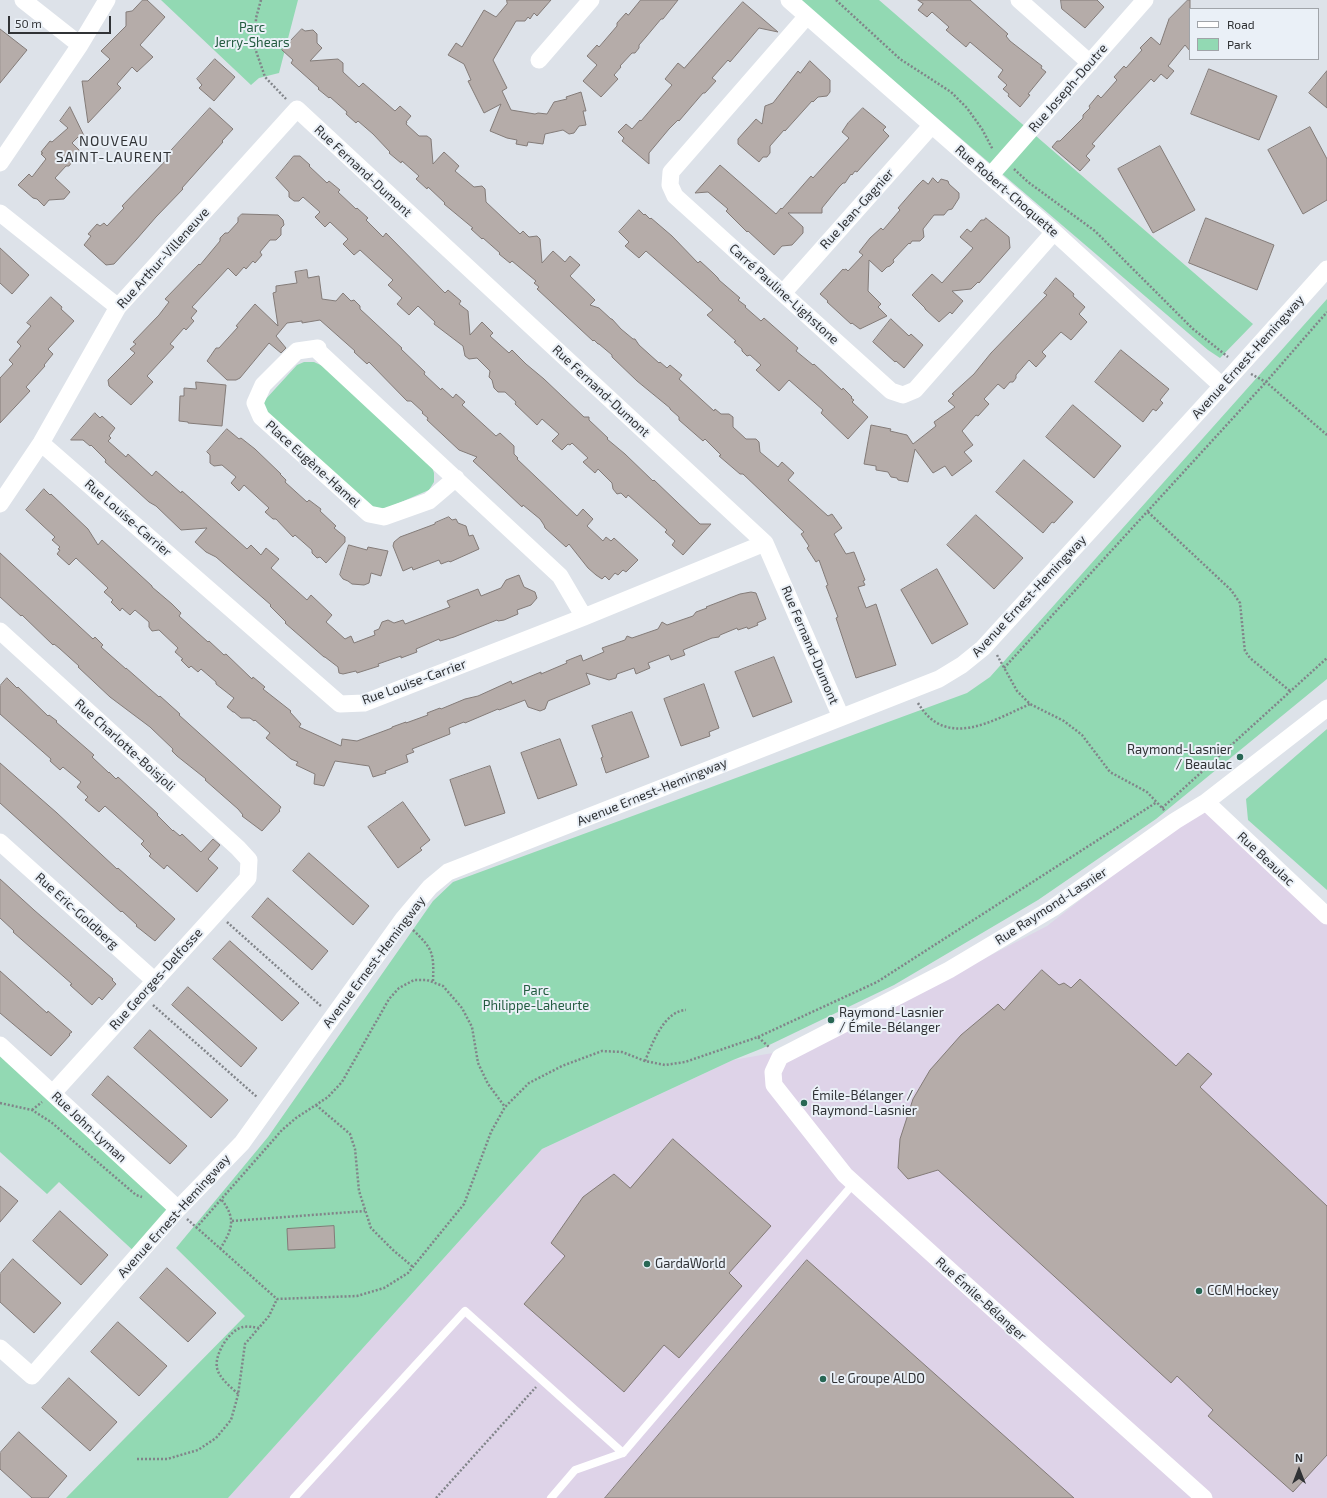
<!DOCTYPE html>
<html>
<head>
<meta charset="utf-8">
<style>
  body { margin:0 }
  #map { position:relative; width:1327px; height:1498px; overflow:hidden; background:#dde2e9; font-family:"Exo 2",sans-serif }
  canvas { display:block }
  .legend { position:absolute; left:1189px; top:8px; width:130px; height:52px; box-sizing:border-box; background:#eaf0f7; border:1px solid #a0a4a9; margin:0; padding:5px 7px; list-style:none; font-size:12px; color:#303235 }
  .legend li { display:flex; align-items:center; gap:8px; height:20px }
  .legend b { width:20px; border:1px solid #a0a4a9 }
  .north { position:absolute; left:1279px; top:1450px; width:40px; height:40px; -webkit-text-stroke:3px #eaf0f7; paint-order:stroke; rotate:0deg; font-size:11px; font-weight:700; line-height:16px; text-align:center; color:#303235 }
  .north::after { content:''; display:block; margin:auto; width:14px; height:18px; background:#303235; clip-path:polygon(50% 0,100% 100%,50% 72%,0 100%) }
  .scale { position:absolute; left:8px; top:16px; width:103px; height:18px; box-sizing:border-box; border:2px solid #303235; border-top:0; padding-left:5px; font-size:12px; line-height:14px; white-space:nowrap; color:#303235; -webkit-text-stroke:3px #eaf0f7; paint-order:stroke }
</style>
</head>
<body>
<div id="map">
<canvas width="1327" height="1498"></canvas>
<ul class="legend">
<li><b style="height:5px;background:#fff"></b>Road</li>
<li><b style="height:11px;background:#92d9b3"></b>Park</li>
</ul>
<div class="north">N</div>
<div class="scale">50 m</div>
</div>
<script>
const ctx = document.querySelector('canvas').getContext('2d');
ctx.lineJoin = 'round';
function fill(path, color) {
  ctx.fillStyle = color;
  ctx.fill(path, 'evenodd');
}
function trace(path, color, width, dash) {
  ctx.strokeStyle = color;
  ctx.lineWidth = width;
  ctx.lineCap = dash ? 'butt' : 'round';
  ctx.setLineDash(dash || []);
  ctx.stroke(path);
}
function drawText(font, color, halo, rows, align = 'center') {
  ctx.font = font + ' "Exo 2",sans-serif';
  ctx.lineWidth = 4;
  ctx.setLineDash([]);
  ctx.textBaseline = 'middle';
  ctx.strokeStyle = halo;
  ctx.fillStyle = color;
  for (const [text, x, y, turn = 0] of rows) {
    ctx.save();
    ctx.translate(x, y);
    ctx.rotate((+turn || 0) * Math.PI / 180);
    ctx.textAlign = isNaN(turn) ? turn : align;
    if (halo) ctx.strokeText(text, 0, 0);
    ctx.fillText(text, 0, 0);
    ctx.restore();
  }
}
fill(new Path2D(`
  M1206 802 1327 924V1498H228L542 1149 733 1060 818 1045 1047 926Z`), '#ded3e8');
fill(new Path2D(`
  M161 0H298L279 73 259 78 251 85Z
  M799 0H879L1253 324 1220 358 1208 350Z
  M1327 299V679L1156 819 1038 900 894 985 763 1048 733 1060 542 1149 228 1498H66L245 1316 176 1248 268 1137 433 901 453 882 967 693 990 677Z
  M304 362H314L327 368 431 464 434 473V482L429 490 385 509 371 507 270 416 264 408V401L297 365Z
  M1327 729V890L1248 820 1246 799Z
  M0 1047 178 1209 138 1255 59 1182 47 1194 0 1152Z`), '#92d9b3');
const building = new Path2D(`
  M143 0H147L165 17 140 45 153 57 137 72 132 67 117 84 121 88 88 123 82 81H88L110 59 101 51 126 26V12L132 11Z
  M507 0H551L537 16 534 13 530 19 528 17 525 21H516L493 60 507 88 502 91 511 110 535 114 538 113 547 114 554 102 567 99 566 97 581 92 586 111H583L586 125 579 126 574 133 569 134 563 130 545 134 543 144 528 142 527 146 516 144 517 140 507 138 490 131 501 104 484 113 468 81 471 80 464 64 448 55 456 43 462 47 484 10 496 17 507 4Z
  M641 0H678L663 19H661L646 37 639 45V48L635 53H632L620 66 621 67 614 75 618 79 601 97 583 81 597 65 587 56 597 45 599 47 617 26V23L626 13 628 15Z
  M918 0H970L1008 34 1006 36 1010 41 1042 66 1041 68 1046 72 1028 94 1030 95 1020 107 1008 96 1009 94 1003 89 1007 85 998 77 1003 70 970 42 966 47 946 30 949 27 932 12 927 17 918 10 923 4Z
  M1061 0H1097L1104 7 1085 28 1062 9Z
  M1188 0H1190V51L1185 45 1168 66 1174 71 1167 79 1161 74 1154 82 1151 79 1126 106 1092 144 1095 146 1086 156 1090 160 1080 171 1052 147 1057 141H1060L1083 118V115L1090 108 1089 106 1098 95 1101 98 1117 80 1114 77 1124 66 1126 68 1142 50 1140 48 1151 37 1160 45 1169 19Z
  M743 2 778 32 759 28 730 62 728 60 712 78 716 81 705 93H703L679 121 678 120 669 129 649 153V164L622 141 624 138 618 132 626 124 632 129 640 120 641 121 672 85 665 79 678 63 684 68Z
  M0 29 27 50 0 83Z
  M302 29 305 31 313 30 317 34V43L322 48 310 61 338 59 343 63V72L359 87 363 83 395 111 400 106 411 116 406 122H407L406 124 419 136H427L431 139 433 164 444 152 459 166 455 171 474 187 482 186 485 189 486 202 520 234 523 231 529 237 537 236 540 239 542 263 553 251 565 262 570 256 580 265 570 276 595 300 590 305 599 308 611 319H612L621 329 633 339H635L639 345 659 363 660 362 667 368 670 365 682 375 679 379 714 411 715 409 721 414H729L733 417V427L746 439H756L759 442 760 452 778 467 782 462 794 473 788 480 828 516 832 514 842 528 834 534 846 554 854 552 865 580 863 581 865 585 858 587 866 608 876 604 896 665 856 678 836 618 838 617 826 586 828 585 819 560 816 562 807 548 809 546 801 534 804 532 743 474H740L719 456 721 455 705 439 703 441 679 420V417L670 409V408L637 381 612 357V355L599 344H598L594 340 593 341 537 289 539 287 534 283 536 281 512 261 510 263 499 254 500 253 483 238 482 239 471 229 473 228 444 204 445 203 428 187 427 189 416 179 419 176 402 161 401 163 389 153 390 152 373 134 358 121 356 123 346 114 347 112 330 97 329 98 318 89 319 88 291 63 293 60 282 50Z
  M215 59 235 77 214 101 199 88 202 85 197 79Z
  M810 61 830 80V92L827 96 818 97 813 102 812 101 785 131 784 130 770 146V153L767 157H763L759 162 738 144V139L756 119 762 124 765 106 773 103 798 71 800 73Z
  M1209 69 1277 96 1259 140 1191 114Z
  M1327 71V108L1309 93Z
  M70 107 89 146 78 137 72 143 80 151 72 159V162L69 166H66L55 178 70 192 64 199 49 200 44 206 37 199 33 198 18 185 29 174 32 177 46 159 41 154 43 153 41 152 50 141 52 142 68 128 60 121Z
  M210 108 233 129 222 141 223 142 182 188 183 189 156 217 136 240 114 264 106 265 84 245 91 236 88 234 97 224 100 226 104 223 107 226 124 208 122 206 170 156 168 154Z
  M863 108 886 127 883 130 889 136 857 172 855 171 852 175 851 174 845 183H843L839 187 822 208V213H788L803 227V233L792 245 782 246 774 255 748 231 747 232 726 211 728 209 708 192 695 193 720 165 776 214 781 208 782 209 811 176 813 178 849 138 842 132 848 123Z
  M1310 127 1327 159V200L1303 214 1268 150Z
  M1160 146 1195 210 1153 233 1118 169Z
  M294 156H300L310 165 309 166 327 183 329 181 340 190 338 192 356 209 357 208 368 218 366 220 383 237 386 233 445 293 448 290 461 301 459 304 468 311 470 335 482 322 493 333 490 336 509 353 512 350 526 364 544 379 584 417H589V420L608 438 607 439 625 454 653 481 654 480 700 524H711L683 555 672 545 675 541 665 532 667 530 628 495 626 498 621 493 617 494 613 489 612 483 598 469 595 473 583 462 588 458 572 443 570 445 568 444 562 450 552 441 559 434 542 419 537 425 515 404 516 402 505 392H498L494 388 492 380 489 377 490 371 477 358 469 359 465 356 463 346 434 324 435 322 418 306 409 315 397 304 402 298 388 285 393 280 360 250 354 255 343 244 348 239 330 222 325 227 315 217 320 212 303 197 299 201H294L289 197V192L276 178Z
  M933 178 938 183 941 179 948 181 949 184 959 193V198L952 209 948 210 944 215H934L923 229 924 237 920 241H912L910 244 909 243 893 260 894 262 890 266 887 267 882 272 869 260 868 291 881 304 878 307 887 316 860 329 852 323 851 324 827 302 828 301 820 294 843 269 844 270 846 269 848 271 863 255 859 252 870 238 881 228 883 230 900 210 898 208 918 185 923 180 928 184Z
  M639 210 644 215 645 214 650 219 651 218 672 236 698 263 700 261 713 273 718 278 719 280 740 298 738 300 746 306 745 307 761 321 764 318 798 348 796 351 813 365 814 364 842 390 843 388 852 397 851 398 854 400 852 402 868 417 848 439 821 413 823 410 789 380 779 391 756 370 761 365 750 355 747 356 742 351V349L734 342 736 341 707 315 713 310 646 251 639 258 625 246 629 242 619 232Z
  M242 214 278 215 283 220 284 225 281 228V235L276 240H270L260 252 262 255 255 263 253 261 246 269 244 267 236 276 228 268 192 307 197 311 191 318 194 321 186 330 184 328 170 344 174 347 147 376 153 382 131 405 109 386 108 380 135 353 130 349 136 344 133 342 159 315 169 302 165 299 199 264 200 265 220 241V238L225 233H228L238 222V218Z
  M986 218 1009 237 1010 248 979 283 978 282 971 289 952 291 963 301 952 314 950 312 939 322 925 309V308L912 295 932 274 942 283 973 248 960 237 967 229 971 232 981 220H984Z
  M1206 218 1274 245 1257 290 1189 263Z
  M0 248 29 275 12 294 0 283Z
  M307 270 308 278 319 276 322 299 336 301 343 293 351 301 354 300 360 306V309L402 348 401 349 425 372 424 374 441 390 442 388 453 398 456 394 465 402 462 405 496 436 500 433 514 446V454L518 458 517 459 577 516 583 509 593 519 587 526 603 541 606 537 611 541 614 538 638 560 626 572 623 570 618 575 615 573 609 580 605 576 602 579 596 575 588 568 569 544 566 547 545 528 544 525 540 519 523 505 522 507 485 472 473 461 477 457 459 450 427 420 428 418 422 413 423 412 411 401H407L369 362 367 364 354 352 355 351 320 320 302 323V321L287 323 276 336 286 348 281 353 269 343 240 378 236 380H227L207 361 216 348H219L238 327 236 326 255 304 278 326 273 293 276 292V286L297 283 295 272Z
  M1056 278 1074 294 1073 296 1085 307 1079 314 1087 322 1071 340 1061 332 1042 352 1046 356 1036 367 1029 360 1016 375V378L1013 382H1010L1004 389 998 384 984 399 989 404 978 416 976 415 962 431 973 445 964 452 972 461 952 476 945 466 933 473 915 449 908 482 898 480 897 478 891 477 888 472 876 470V466L864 464 871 425 891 429 890 431 907 435 913 444 936 426 934 422 955 407 948 401 954 395 952 394 974 374 991 353 1047 295 1044 293Z
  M51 297 62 307 61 309 74 321 48 349 53 354 44 365 45 366 26 387 30 391 0 423V378L13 364 9 360 21 346 17 342 31 326 27 323Z
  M891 319 909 336 911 334 923 345 904 368 896 361 895 362 873 342Z
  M1121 350 1169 389 1160 400 1163 403 1156 411 1153 409 1143 422 1095 382Z
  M196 382 226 385 222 426 188 423V422L179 421 180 396H184V388L196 389Z
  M1073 405 1121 446 1094 478 1046 437Z
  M95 413 100 418 102 416 115 428 109 436 111 438 108 441 126 457 128 454 152 476 156 471 181 493 182 491 247 549 251 545 261 555 266 548 279 559 271 568 307 600 311 595 332 615 326 622 345 639 351 636 354 643 375 635 374 631 379 629 382 622 388 620 394 623 403 620 405 624 450 607 447 601 478 589 481 596 501 588 506 580 519 575 524 587 535 592 537 598 531 605 517 610 518 614 504 620 498 621 497 620 454 637 440 641 439 639 416 649 417 652 401 658V656L378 664 379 666 357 673 356 671 343 674 339 673 338 667 325 657H324L285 623 286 622 270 606 271 605 216 557 206 552 195 542 207 528 181 530 156 506 149 502 105 462 106 460 91 445 90 446 83 440H71Z
  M227 429 239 439 241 438 255 449 281 474H280L286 480 285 482 307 502 309 500 321 509 320 511 336 526 334 528 345 537V542L326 563 320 557 317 558 312 553V550L295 535 293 537 276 519H273L265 512 269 508 244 485 239 491 231 483 236 477 222 465 214 466 210 463V455L207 452Z
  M1024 460 1073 502 1054 523 1052 522 1043 533 996 492Z
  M44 489 50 495 51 494 88 529 98 545 102 540 152 586V587L172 604 181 613 179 616 208 642 209 641 224 655 226 654 252 679 253 677 265 687 263 689 291 711 290 712 301 724 299 727 341 746 342 739 357 741 392 728V727L406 722V723L428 715 427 713 440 708 441 709 465 699 478 696 511 681 512 684 541 672V674L567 663 566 661 581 655 583 661 604 652 602 648 625 640 627 636 632 638 658 629 662 622 667 625 693 616 696 612 707 608 706 607 740 594 751 592 756 593 766 619 757 623 758 625 748 629 747 627 738 630 737 628 720 635 719 637 712 638 683 650 685 655 671 660 669 655 648 663 650 668 636 674 634 668 617 674 616 678 609 680 586 673 590 684 548 701 545 709 540 711 528 707 525 700 499 710 498 709 465 723 464 722 449 728 450 734 412 749 414 752 406 755 408 762 385 771 386 773 373 777 369 766 335 761 324 786 314 784 315 774 296 765 298 762 291 759 266 738 270 733 255 720 254 721 250 718H241L234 712H233L227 707 234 698 216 684V682L201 669 198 672 191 666 189 668 181 660 183 659 175 652 178 648 159 630 152 631 149 627V622L135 610 130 615 122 608 120 611 111 602 113 600 104 592 108 588 76 558 69 565 57 554 60 550 58 549 60 547 52 540 55 537 26 510Z
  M976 515 1023 558 994 589 947 545Z
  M449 517 452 520 456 519 458 523 466 526 469 536 473 535 479 549 450 562 449 561 441 564 439 560 413 570 412 567 403 571 393 546 394 542 400 537 435 524V523Z
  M349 545 367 550 368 547 388 551 381 576 371 573 369 583 364 585 352 584 348 581 343 579 340 575Z
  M0 553 93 639 95 637 103 645 101 647 126 669V668L159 697 160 696 180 714 179 715 281 807 279 810 280 811 262 831 242 816 243 815 238 809 205 780 206 779 177 756 172 751 173 749 150 727 110 697 78 667 79 666 59 648 54 644 53 645 22 615 21 616 0 597Z
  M937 569 968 624 932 644 901 590Z
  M774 657 792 702 753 717 735 672Z
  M7 678 17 688 18 687 48 716 49 715 57 721 56 722 94 755 92 757 109 773V772L116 779 118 777 158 814 157 815 173 831V830L180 836 182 834 201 852 213 839 220 845 208 859 218 868 197 892 167 865 164 869 149 856 151 854 141 844 144 841 105 806 99 812 85 800 88 797 77 787 81 782 63 767 60 770 50 761 51 759 0 714V686Z
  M704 684 719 728 709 732 710 736 681 746 664 699Z
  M632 712 649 757 606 773 601 758 603 757 592 726Z
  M560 739 577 785 538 799 521 753Z
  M0 763 57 813 117 869 118 868 175 919 155 941 136 926 137 925 122 911 121 912 0 803Z
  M490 766 505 813 465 826 450 780Z
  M403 802 430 840 420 848 422 850 398 868 368 827Z
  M309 853 369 906 353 925 293 871Z
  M0 879 34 910 113 979 112 980 116 984 102 1000 99 997 92 1005 70 985 72 984 13 932 14 931 0 918Z
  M268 898 328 951 312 970 252 917Z
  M230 941 299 1003 282 1021 213 959Z
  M1042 970 1059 985 1064 983 1071 988 1080 979 1176 1066 1188 1053 1212 1074 1200 1087 1327 1206V1455L1293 1492 1208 1416 1213 1410 1177 1376 1171 1383 938 1170 908 1179 898 1168 900 1139 913 1099 930 1070 961 1035 998 1004 1004 1010Z
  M0 971 47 1013 48 1011 72 1032 69 1034 70 1035 51 1056 0 1013Z
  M188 987 257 1048 241 1067 172 1005Z
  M150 1030 228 1100 211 1118 134 1048Z
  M108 1076 187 1146 170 1164 92 1095Z
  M673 1139 771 1226 729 1273 742 1286 679 1358 664 1345 624 1392 524 1304 565 1256 551 1243 583 1197 614 1174 630 1188Z
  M0 1186 18 1201 0 1222Z
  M60 1211 108 1255 81 1285 33 1241Z
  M334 1226 335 1248 288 1250 287 1229Z
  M13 1259 61 1303 34 1333 0 1302V1274Z
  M807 1260 1074 1498H605Z
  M167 1268 216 1313 188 1342 140 1298Z
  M118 1322 167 1366 139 1396 91 1352Z
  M69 1378 117 1422 90 1451 42 1408Z
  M19 1432 67 1476 48 1498H32L0 1469V1453Z`);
fill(building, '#b5aca9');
trace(building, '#837b78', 1);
trace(new Path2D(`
  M261 0 256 18 255 48 265 77 286 99
  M836 0 900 59 951 92 967 108 982 129 993 150
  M1014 169 1028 182 1095 231 1193 329 1228 357
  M1251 374 1266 382 1327 435
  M1148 512 1231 590 1240 603 1244 643 1245 651 1250 658 1290 691
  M997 655 1017 691 1030 704 1064 721 1082 735 1110 772 1147 792 1165 811
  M1004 668 1266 382 1327 312
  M918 703C946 750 992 721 1030 704
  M1162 808 1327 658
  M227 922 322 1007
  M413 930C433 949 434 953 433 981
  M153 1005 257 1097
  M758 1037 877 982 1157 802
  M645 1061C652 1044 664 1011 686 1010
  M0 1103 32 1110 51 1122 136 1195 142 1197
  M316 1105 350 1134 355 1149 359 1191 371 1228 393 1250 413 1267
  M32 1110 42 1102
  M187 1219 277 1299 357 1296 384 1288 408 1273 464 1204 491 1132 505 1107 529 1083 562 1066 602 1051 622 1052 645 1061 665 1065 685 1062 758 1037 769 1047
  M232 1221 365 1211
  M196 1228 282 1130 296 1118 328 1097 342 1082 389 999 399 988 414 980H427L443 986 462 1008 472 1027 478 1063 488 1084 505 1107
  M220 1249C232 1230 237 1219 221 1199
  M238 1394C231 1387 219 1378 217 1368 214 1355 229 1330 243 1327 248 1326 253 1327 259 1328
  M137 1459H167L198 1450 216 1438 231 1420 238 1395 245 1344 269 1316 277 1299
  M436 1498 536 1387`), '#818489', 2.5, [2, 2]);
trace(new Path2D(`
  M294 1498 465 1311 623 1453 854 1183
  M551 1498 575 1470 623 1453`), '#fff', 8);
trace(new Path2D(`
  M23 0 80 45
  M789 0 1054 232 1222 386
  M1019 0 1090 63
  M807 16 671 172 670 185 675 196 891 391 903 395 915 390 1054 232
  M539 60 591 0
  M0 163 80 45 107 0
  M990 176 1145 0
  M0 213 118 307
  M783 293 932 125
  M41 443 340 704 364 703 584 617 765 543
  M456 478 429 501 384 517 369 514 261 417 255 403 263 385 297 351 318 348 317 350 560 576 584 617
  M0 504 41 443 118 307 297 109 765 543 841 717
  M0 631 238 848 249 860 248 878 53 1093
  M1206 802 1327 916
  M0 842 155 981
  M0 1045 178 1209
  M0 1348 32 1376 178 1209 242 1143 403 919 430 887 448 872 939 679 962 665 983 648 1222 386 1327 269
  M1204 1498 964 1283 845 1175 774 1085 773 1072 780 1057 949 970 1053 908 1175 821 1206 802 1327 708`), '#fff', 17);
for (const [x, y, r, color] of [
  [1240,757,4,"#286754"],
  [831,1020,4,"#286754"],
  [804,1103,4,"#286754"],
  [647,1264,4,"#286754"],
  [1199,1291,4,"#286754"],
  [823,1379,4,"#286754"]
]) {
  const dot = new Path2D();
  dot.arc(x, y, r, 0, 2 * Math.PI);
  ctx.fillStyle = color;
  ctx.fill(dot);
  trace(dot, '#eaf0f7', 1.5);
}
drawText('13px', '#245c41', '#eaf0f7', [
  ["Parc",252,28],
  ["Jerry-Shears",252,43],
  ["Parc",536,991],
  ["Philippe-Laheurte",536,1006]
]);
drawText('13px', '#303235', '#eaf0f7', [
  ["Rue Joseph-Doutre",1068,88,-49],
  ["Rue Fernand-Dumont",363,171,43],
  ["Rue Robert-Choquette",1007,191,41],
  ["Rue Jean-Gagnier",857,209,-48],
  ["Rue Arthur-Villeneuve",163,258,-48],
  ["Carré Pauline-Lighstone",784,294,42],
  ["Avenue Ernest-Hemingway",1248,357,-48],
  ["Rue Fernand-Dumont",601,391,43],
  ["Place Eugène-Hamel",313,464,42],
  ["Rue Louise-Carrier",128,518,41],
  ["Avenue Ernest-Hemingway",1029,596,-47],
  ["Rue Fernand-Dumont",810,645,67],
  ["Rue Louise-Carrier",414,682,-20],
  ["Rue Charlotte-Boisjoli",125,745,42],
  ["Avenue Ernest-Hemingway",652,792,-22],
  ["Rue Beaulac",1266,859,43],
  ["Rue Raymond-Lasnier",1051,906,-33],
  ["Rue Eric-Goldberg",77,911,42],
  ["Avenue Ernest-Hemingway",374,962,-53],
  ["Rue Georges-Delfosse",156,979,-48],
  ["Rue John-Lyman",89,1127,43],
  ["Avenue Ernest-Hemingway",174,1216,-48],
  ["Rue Émile-Bélanger",981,1299,42]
]);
drawText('13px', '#303235', '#eaf0f7', [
  ["Raymond-Lasnier",1232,750,"right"],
  ["/ Beaulac",1232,765,"right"],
  ["Raymond-Lasnier",839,1013],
  ["/ Émile-Bélanger",839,1028],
  ["Émile-Bélanger /",812,1096],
  ["Raymond-Lasnier",812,1111],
  ["GardaWorld",655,1264],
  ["CCM Hockey",1207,1291],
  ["Le Groupe ALDO",831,1379]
], 'left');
ctx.letterSpacing = '1px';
drawText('14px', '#303235', '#eaf0f7', [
  ["NOUVEAU",114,141],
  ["SAINT-LAURENT",114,157]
]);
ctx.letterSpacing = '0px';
</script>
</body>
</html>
